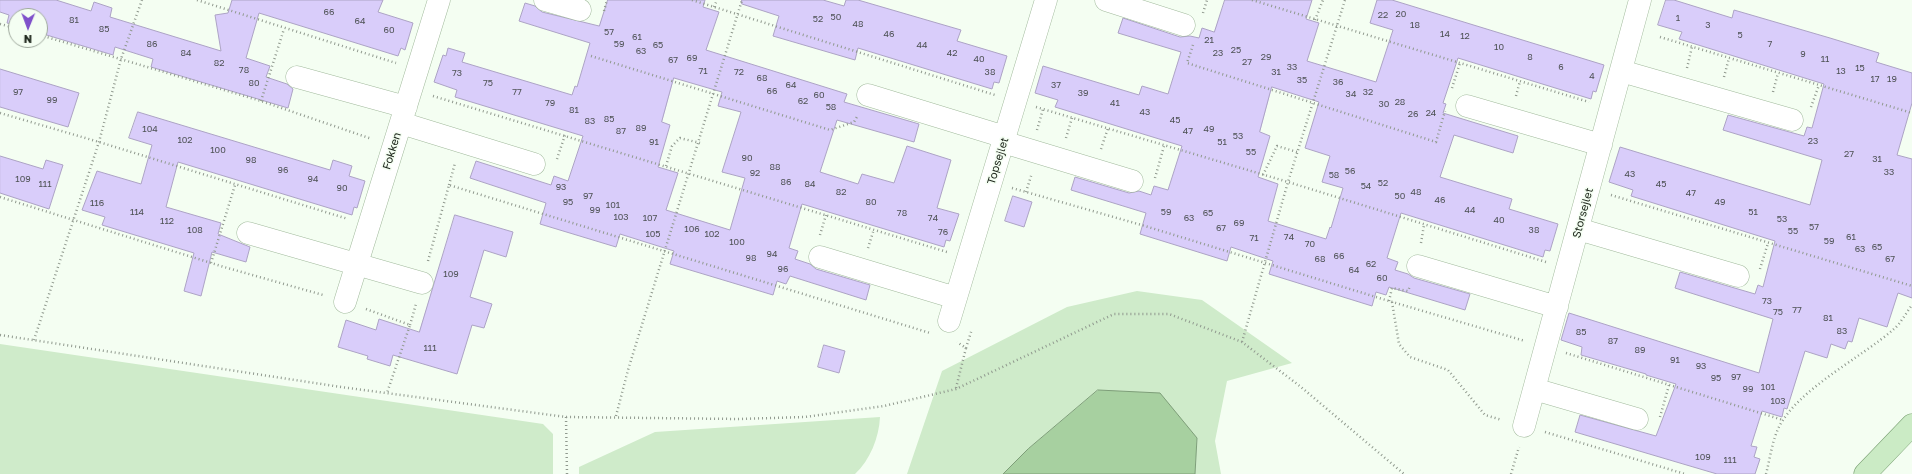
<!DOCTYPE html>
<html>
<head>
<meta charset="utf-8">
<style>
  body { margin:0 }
  #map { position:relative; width:1912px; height:474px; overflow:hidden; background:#f4fef2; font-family:"Golos Text",sans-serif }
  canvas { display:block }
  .north { position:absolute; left:8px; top:8px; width:40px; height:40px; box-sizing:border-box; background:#f4fef2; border:1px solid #9fa99d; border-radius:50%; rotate:181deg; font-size:11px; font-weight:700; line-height:16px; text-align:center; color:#20291e }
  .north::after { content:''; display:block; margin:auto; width:14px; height:18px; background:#7f51ca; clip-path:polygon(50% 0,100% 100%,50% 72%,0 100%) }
</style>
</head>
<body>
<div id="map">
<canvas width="1912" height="474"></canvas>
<div class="north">N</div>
</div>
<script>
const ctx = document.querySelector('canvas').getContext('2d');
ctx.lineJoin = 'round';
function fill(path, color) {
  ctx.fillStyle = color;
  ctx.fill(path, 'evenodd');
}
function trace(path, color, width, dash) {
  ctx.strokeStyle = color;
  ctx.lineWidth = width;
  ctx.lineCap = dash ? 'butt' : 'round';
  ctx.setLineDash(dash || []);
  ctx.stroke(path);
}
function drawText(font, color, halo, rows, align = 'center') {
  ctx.font = font + ' "Golos Text",sans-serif';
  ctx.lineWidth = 3;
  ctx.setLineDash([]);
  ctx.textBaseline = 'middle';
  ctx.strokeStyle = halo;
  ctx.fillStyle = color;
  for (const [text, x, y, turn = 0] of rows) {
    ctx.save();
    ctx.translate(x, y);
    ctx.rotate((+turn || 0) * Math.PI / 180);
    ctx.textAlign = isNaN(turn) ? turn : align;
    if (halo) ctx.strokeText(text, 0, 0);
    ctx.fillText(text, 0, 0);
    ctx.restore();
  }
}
fill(new Path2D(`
  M1137 291 1202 300 1292 363 1227 381 1215 441 1221 474H1195L1197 438 1098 390 1028 449 1003 474H907L942 371 1067 307Z
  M0 344 543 424 553 434V474H0Z
  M880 417C879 438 870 460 855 474H579V467L655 432Z`), '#cfebca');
const water = new Path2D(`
  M1098 390 1160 393 1197 438 1195 474H1003L1028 449Z`);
fill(water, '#a7d0a0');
trace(water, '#7e9e79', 1);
const building = new Path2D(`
  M0 0H56L91 11 94 2 112 8 110 17 221 51 215 15 228 13 232 0H383L378 12 413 23 405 50 401 48 398 56 259 13 246 58 270 66 266 77 287 84 293 89 288 108 151 67 153 59 115 47 113 55 40 33V16H16V25L7 23 9 15 0 12Z
  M608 0H705L703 7 719 12 706 50 847 94 844 102 919 124 914 142 837 120 820 172 858 184 862 174 894 183 907 146 951 160 937 208 959 214 950 241 946 240 944 247 802 204 789 248 798 251 795 259 810 264 816 269 870 285 866 300 790 276 786 284 777 281 773 295 670 264 674 251 620 234 616 247 540 224 546 203 470 178 476 161 551 185 554 176 568 181 583 136 455 97 457 90 434 82 443 55 446 56 448 48 465 53 462 62 572 95 575 86 577 87 590 43 519 21 525 3 535 6 542 12 599 26ZM674 78 722 92 718 106 741 112 722 172 745 178 730 230 666 210 678 173 658 167 670 125 662 122Z
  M742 0H823L844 6 846 0H858L961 30 957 41 1007 56 999 83 994 82 992 89 858 48 855 60 773 36 779 16 742 4Z
  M1225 0H1312L1306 19 1319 23 1307 61 1376 82 1393 30 1370 23 1377 0H1392L1604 65 1596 92 1593 91 1591 99 1458 58 1443 103 1446 104 1443 113 1518 136 1513 153 1454 135 1440 177 1512 199 1509 209 1558 224 1550 251 1545 250 1543 257 1401 213 1387 258 1398 262 1395 270 1408 274 1414 278 1470 294 1465 310 1389 287 1386 295 1376 292 1372 306 1269 274 1273 261 1231 247 1227 261 1140 234 1146 213 1071 190 1075 177 1129 193 1139 191 1151 195 1154 186 1168 190 1182 146 1055 107 1058 100 1035 93 1043 66 1139 95 1142 86 1168 94 1181 52 1118 33 1123 18 1180 37 1190 36 1199 38 1202 28 1214 32ZM1272 87 1319 102 1305 148 1330 156 1322 182 1343 188 1331 228 1330 227 1326 239 1268 221 1278 184 1258 177 1270 136 1260 132Z
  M1666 0H1674L1732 18 1734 10 1830 38 1879 53 1876 62 1912 73V103L1897 155 1912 159V298L1898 293 1887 327 1859 318 1852 342 1848 341 1845 349 1831 344 1827 358 1805 351 1787 409 1784 408 1782 417 1762 411 1751 446 1757 447 1754 457 1760 459 1755 474H1717L1575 432 1580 415 1656 436 1676 384 1646 375V374L1581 355 1582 347 1561 340 1569 313 1759 373 1773 319 1675 288 1680 272 1755 294 1758 285 1763 287 1775 241 1631 196 1633 190 1609 182 1620 147 1810 205 1822 160 1723 130 1728 115 1804 136 1807 127 1812 128 1824 84 1679 39 1682 32 1658 25Z
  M0 69 79 93 68 127 0 107Z
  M138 112 330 170 333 160 352 166 349 176 365 181 357 208 354 207 352 215 178 162 166 207 221 223 218 234 250 247 246 262 212 252 201 296 184 291 194 253 102 225 105 217 82 210 97 171 141 184 152 145 129 138Z
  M0 156 43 169 46 160 63 165 49 209 0 193Z
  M1013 196 1032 202 1024 227 1005 221Z
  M455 215 513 232 506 257 484 250 470 297 492 304 484 328 472 325 457 374 393 355 390 366 367 359 368 356 338 347 346 320 376 330 379 319 419 332Z
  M824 345 845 351 839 373 818 367Z`);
fill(building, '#d9cdfa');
trace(building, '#aca3c4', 1);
const minor = new Path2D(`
  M545 0 580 10
  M1106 0 1184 25
  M1621 71 1792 120
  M297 77 406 107
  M868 95 1005 137
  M1467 106 1601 145
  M401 123 534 164
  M1003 142 1132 181
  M1578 229 1738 276
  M248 233 422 283
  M820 257 956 298
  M1418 266 1557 307
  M345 302 439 0
  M949 321 1046 0
  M1534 389 1637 419
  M1524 426 1640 0`);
const major = new Path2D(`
  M1865 474 1912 425`);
trace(minor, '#a2ba9d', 23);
trace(major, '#799f72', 23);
trace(new Path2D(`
  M197 0 396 63
  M692 0 995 95
  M1252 0 1589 102
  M714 7 717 0
  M604 11 607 0
  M1203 13 1207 0
  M1315 20 1323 0
  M0 24 16 28
  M40 35 261 101 372 139
  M1660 37 1912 113
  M1193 45 1187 63 1436 142 1445 111
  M591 56 830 130 854 122 858 115
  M1687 68 1692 47
  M1724 77 1729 58
  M1452 88 1460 63
  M1773 92 1778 73
  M433 96 947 252
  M1516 96 1520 81
  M261 101 284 29
  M1036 107 1288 182 1546 262
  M1811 107 1819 85
  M0 113 99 142 348 219
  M1037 130 1043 109
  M1066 138 1072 118
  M1101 149 1108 128
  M557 159 565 135
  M666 166 672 146 680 138 700 143
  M1263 175 1277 146 1297 152
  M1155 178 1164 146
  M449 185 455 163
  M1012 188 1145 226 1389 301 1525 341
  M1026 192 1032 173
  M1611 195 1912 286
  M0 197 224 267 323 295
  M820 235 826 215
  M1421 243 1424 225
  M868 248 874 229
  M428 261 449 185 930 333
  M211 263 235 185
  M1760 269 1768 243
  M1389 301 1392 288 1408 291 1410 286
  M1392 302 1399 344 1410 357 1448 370 1485 415 1502 420
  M366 309 410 325 387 393
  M410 325 416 304
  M0 335 341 387 566 417 738 419 805 417 884 406 956 389 1114 314H1169L1242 342 1301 387 1404 474
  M34 340 99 142 121 59 142 0
  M1242 342 1288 182 1345 0
  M966 348 972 329
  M1566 353 1783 420
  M956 388 966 348 957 342
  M616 416 628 370 742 0
  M566 417 567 474
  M1660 417 1669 385
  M1545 432 1685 474
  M1511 474 1519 447
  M1766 474C1770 459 1772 441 1779 427 1797 390 1862 357 1894 329 1901 323 1906 313 1912 305`), '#90998e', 2.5, [1, 3]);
trace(minor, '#fff', 22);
trace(major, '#cbebc5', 22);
drawText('9px', '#4e5255', null, [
  ["66",329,12],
  ["20",1401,14],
  ["22",1383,15],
  ["50",836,17],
  ["1",1678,18],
  ["52",818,19],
  ["81",74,20],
  ["64",360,21],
  ["48",858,24],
  ["18",1415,25],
  ["3",1708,25],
  ["85",104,29],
  ["60",389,30],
  ["57",609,32],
  ["46",889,34],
  ["14",1445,34],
  ["5",1740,35],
  ["12",1465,36],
  ["61",637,37],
  ["21",1209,40],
  ["86",152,44],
  ["59",619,44],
  ["7",1770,44],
  ["65",658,45],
  ["44",922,45],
  ["10",1499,47],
  ["25",1236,50],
  ["63",641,51],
  ["84",186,53],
  ["42",952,53],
  ["23",1218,53],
  ["9",1803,54],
  ["29",1266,57],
  ["8",1530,57],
  ["69",692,58],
  ["40",979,59],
  ["11",1825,59],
  ["67",673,60],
  ["27",1247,62],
  ["82",219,63],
  ["33",1292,67],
  ["6",1561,67],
  ["15",1860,68],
  ["78",244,70],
  ["71",703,71],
  ["13",1841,71],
  ["72",739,72],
  ["38",990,72],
  ["31",1276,72],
  ["73",457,73],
  ["4",1592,76],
  ["68",762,78],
  ["17",1875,79],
  ["19",1892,79],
  ["35",1302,80],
  ["36",1338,82],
  ["80",254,83],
  ["75",488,83],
  ["64",791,85],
  ["37",1056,85],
  ["66",772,91],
  ["97",18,92],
  ["77",517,92],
  ["32",1368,92],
  ["39",1083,93],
  ["34",1351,94],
  ["60",819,95],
  ["99",52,100],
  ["62",803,101],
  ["28",1400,102],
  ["79",550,103],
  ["41",1115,103],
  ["30",1384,104],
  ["58",831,107],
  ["81",574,110],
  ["43",1145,112],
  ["24",1431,113],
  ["26",1413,114],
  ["85",609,119],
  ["45",1175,120],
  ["83",590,121],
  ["89",641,128],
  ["104",150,129],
  ["49",1209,129],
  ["87",621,131],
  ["47",1188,131],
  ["53",1238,136],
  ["102",185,140],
  ["23",1813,141],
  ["91",654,142],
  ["51",1222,142],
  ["100",218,150],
  ["55",1251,152],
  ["27",1849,154],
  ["90",747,158],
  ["31",1877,159],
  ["98",251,160],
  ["88",775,167],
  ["96",283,170],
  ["56",1350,171],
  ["33",1889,172],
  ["92",755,173],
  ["43",1630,174],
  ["58",1334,175],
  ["109",23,179],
  ["94",313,179],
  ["86",786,182],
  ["52",1383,183],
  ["111",45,184],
  ["84",810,184],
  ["45",1661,184],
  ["54",1366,186],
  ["93",561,187],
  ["90",342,188],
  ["82",841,192],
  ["48",1416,192],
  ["47",1691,193],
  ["97",588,196],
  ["50",1400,196],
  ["46",1440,200],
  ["95",568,202],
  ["80",871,202],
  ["49",1720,202],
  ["116",97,203],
  ["101",613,205],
  ["99",595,210],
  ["44",1470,210],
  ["114",137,212],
  ["59",1166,212],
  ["51",1753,212],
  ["78",902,213],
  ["65",1208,213],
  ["103",621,217],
  ["107",650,218],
  ["74",933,218],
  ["63",1189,218],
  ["53",1782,219],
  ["40",1499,220],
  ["112",167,221],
  ["69",1239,223],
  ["57",1814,227],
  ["67",1221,228],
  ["106",692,229],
  ["108",195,230],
  ["38",1534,230],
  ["55",1793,231],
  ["76",943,232],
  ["105",653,234],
  ["102",712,234],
  ["74",1289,237],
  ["61",1851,237],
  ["71",1254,238],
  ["59",1829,241],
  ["100",737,242],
  ["70",1310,244],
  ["65",1877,247],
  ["63",1860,249],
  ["94",772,254],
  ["66",1339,256],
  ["98",751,258],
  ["68",1320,259],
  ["67",1890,259],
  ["62",1371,264],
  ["96",783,269],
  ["64",1354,270],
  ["109",451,274],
  ["60",1382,278],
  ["73",1767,301],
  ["77",1797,310],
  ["75",1778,312],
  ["81",1828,318],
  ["83",1842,331],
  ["85",1581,332],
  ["87",1613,341],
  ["111",430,348],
  ["89",1640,350],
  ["91",1675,360],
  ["93",1701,366],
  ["97",1736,377],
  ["95",1716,378],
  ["101",1768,387],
  ["99",1748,389],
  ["103",1778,401],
  ["109",1703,457],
  ["111",1730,460]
]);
drawText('11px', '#20291e', '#f4fef2', [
  ["Fokken",392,151,-73],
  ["Topsejlet",998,161,-73],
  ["Storsejlet",1583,213,-75]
]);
</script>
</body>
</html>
